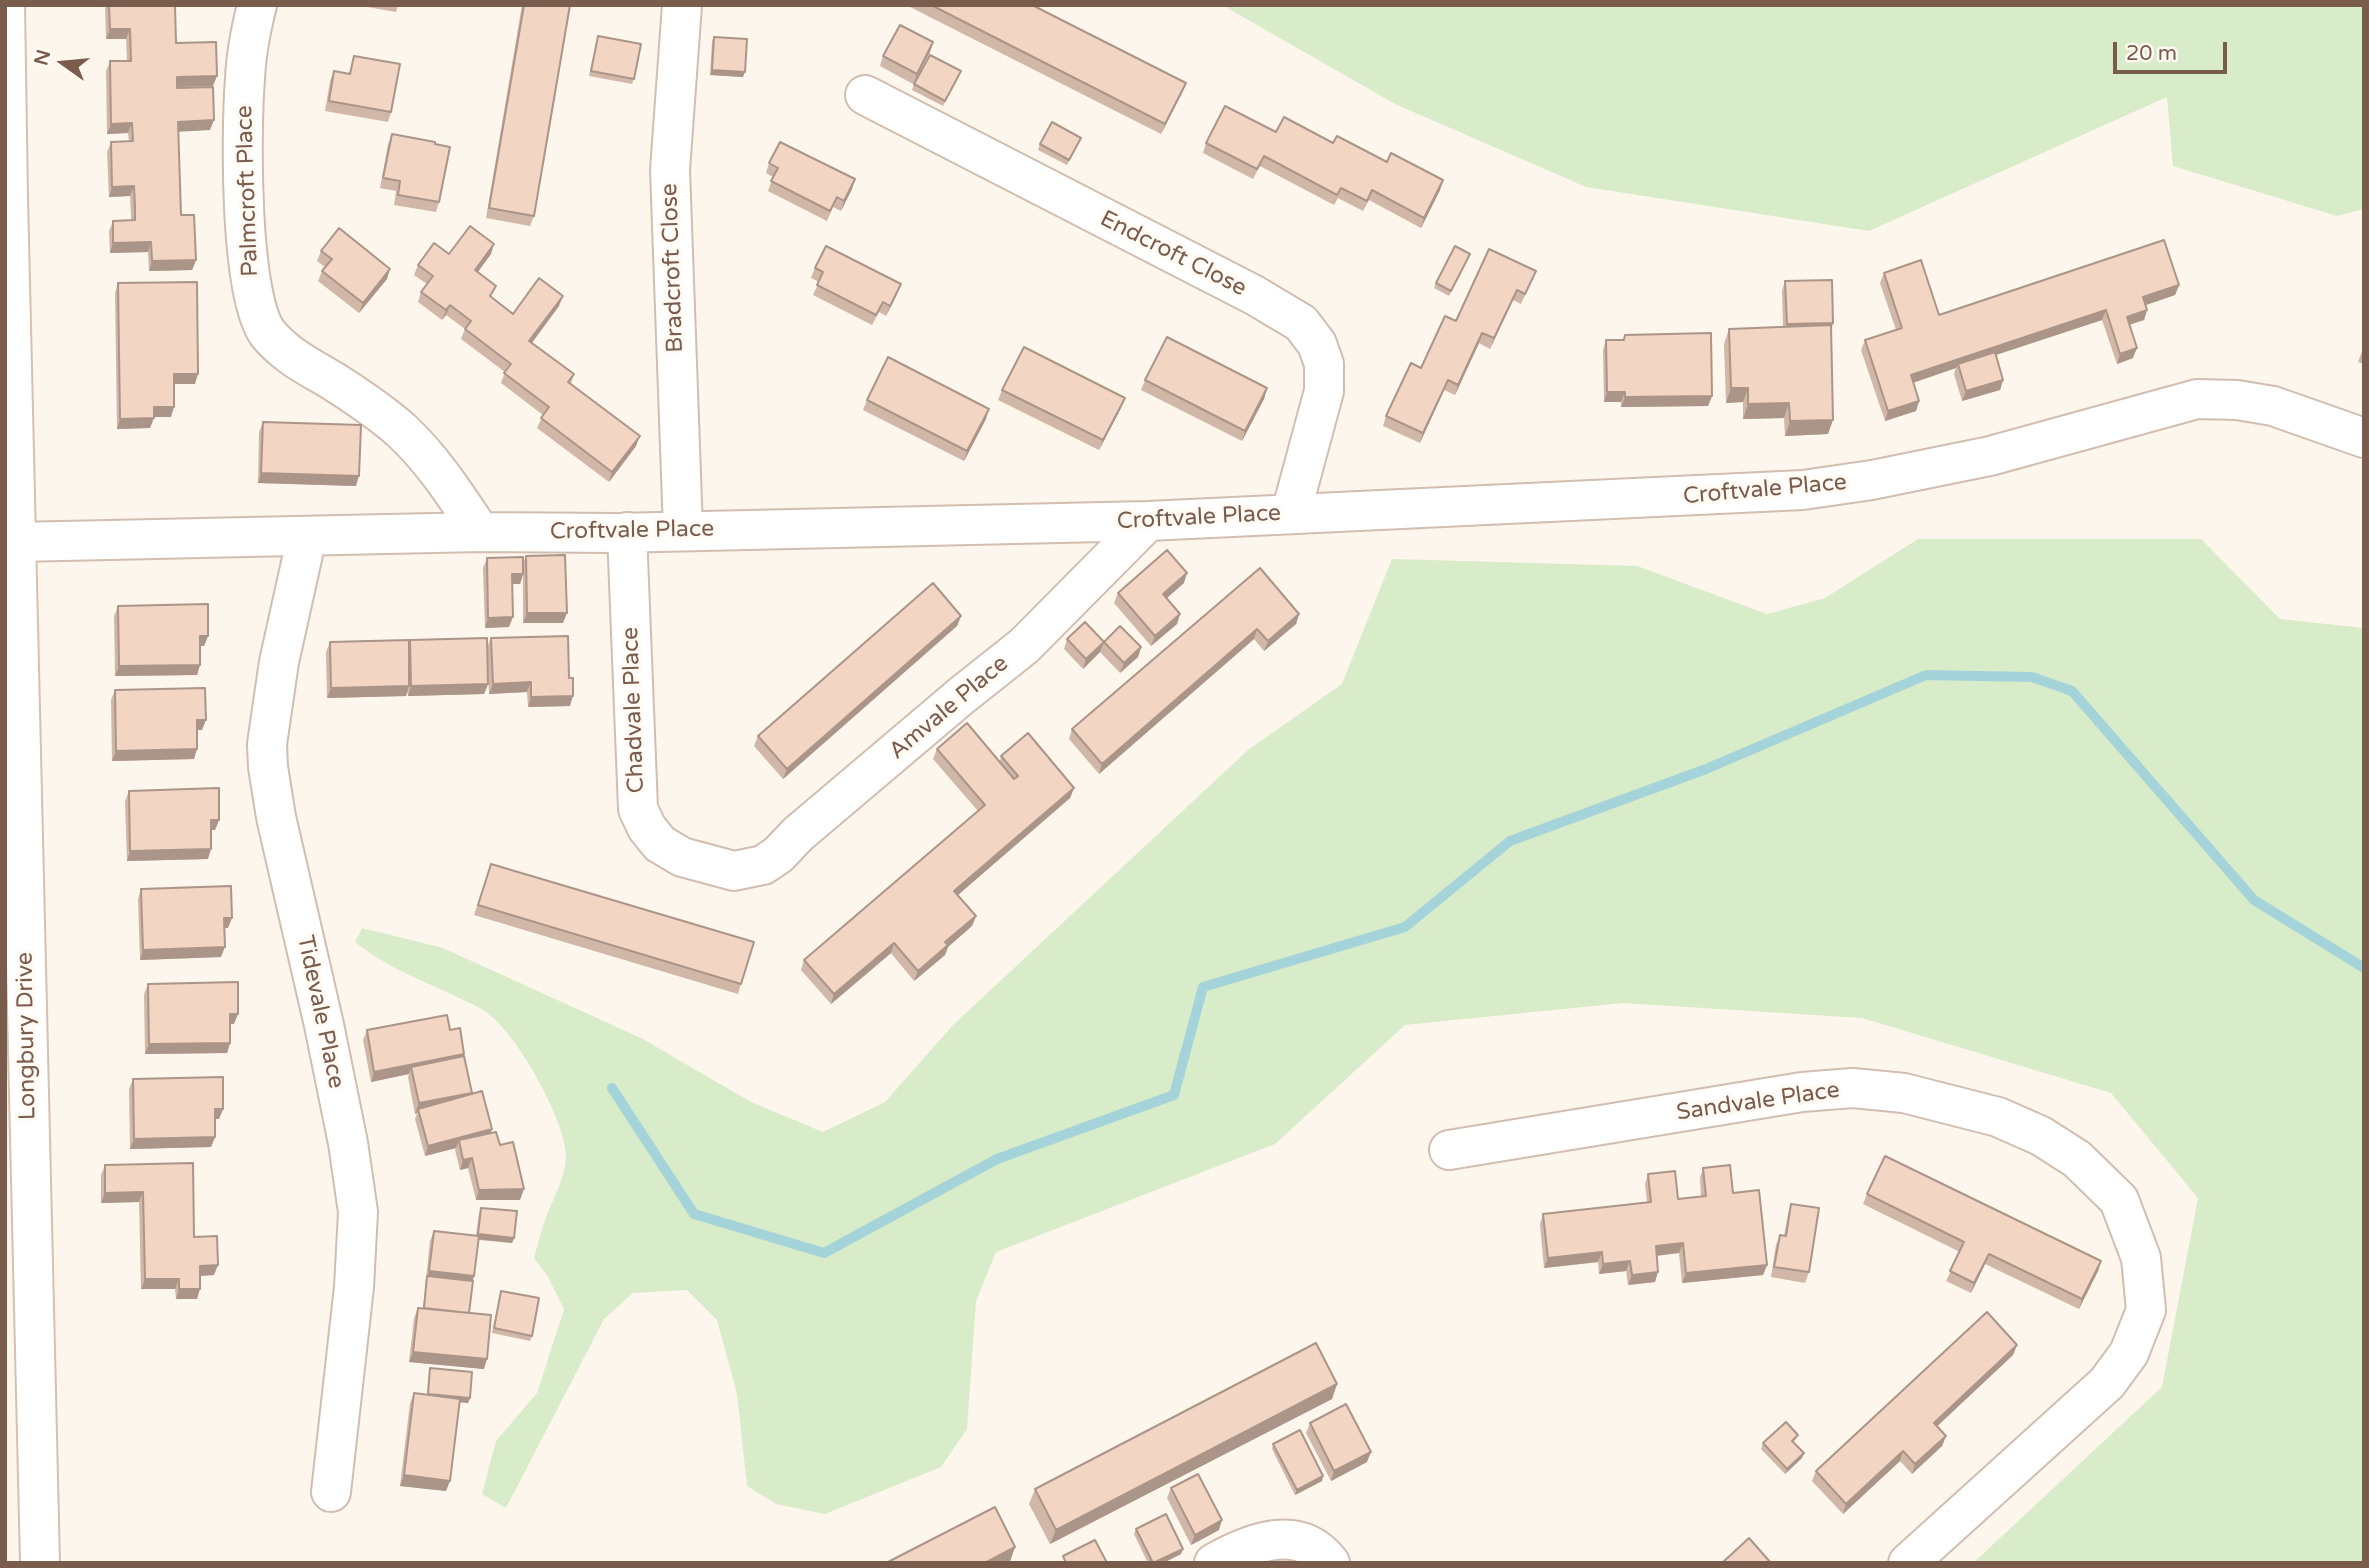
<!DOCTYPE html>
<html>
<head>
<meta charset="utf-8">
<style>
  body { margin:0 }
  #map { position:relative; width:2369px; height:1568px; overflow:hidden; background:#fdf6ec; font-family:"Varela Round",sans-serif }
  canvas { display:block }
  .frame { position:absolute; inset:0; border:7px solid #7a5c4d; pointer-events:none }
  .north { position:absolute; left:28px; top:28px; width:70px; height:70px; -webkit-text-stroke:5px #fffaf3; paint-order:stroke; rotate:285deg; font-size:19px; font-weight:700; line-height:28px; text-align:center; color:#7a5c4d }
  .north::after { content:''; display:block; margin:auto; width:24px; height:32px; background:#7a5c4d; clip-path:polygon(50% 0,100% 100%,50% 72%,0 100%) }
  .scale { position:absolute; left:2113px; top:42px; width:114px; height:32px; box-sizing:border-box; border:4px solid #7a5c4d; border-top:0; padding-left:9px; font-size:21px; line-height:24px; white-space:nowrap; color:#7a5c4d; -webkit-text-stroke:5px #fffaf3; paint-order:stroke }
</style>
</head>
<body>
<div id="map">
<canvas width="2369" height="1568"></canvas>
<div class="frame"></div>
<div class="north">N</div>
<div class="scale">20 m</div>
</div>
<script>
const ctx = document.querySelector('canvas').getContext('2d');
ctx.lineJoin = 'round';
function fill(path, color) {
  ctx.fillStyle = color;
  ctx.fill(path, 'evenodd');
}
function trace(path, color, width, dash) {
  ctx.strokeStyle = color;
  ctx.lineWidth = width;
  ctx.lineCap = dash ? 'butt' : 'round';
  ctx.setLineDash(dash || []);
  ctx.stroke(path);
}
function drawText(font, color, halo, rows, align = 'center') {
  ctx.font = font + ' "Varela Round",sans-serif';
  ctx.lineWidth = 7;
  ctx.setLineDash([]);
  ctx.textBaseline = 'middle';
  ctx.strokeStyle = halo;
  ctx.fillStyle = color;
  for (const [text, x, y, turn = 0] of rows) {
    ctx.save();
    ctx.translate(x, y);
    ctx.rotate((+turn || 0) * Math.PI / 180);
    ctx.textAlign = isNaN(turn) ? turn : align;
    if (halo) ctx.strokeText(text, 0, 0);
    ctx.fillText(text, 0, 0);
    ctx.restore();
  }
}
fill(new Path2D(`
  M1222 5H2364V209L2337 216 2173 166 2167 97 1869 231 1586 187 1395 104Z
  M1918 539H2201L2280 619 2364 628V1563H1973L2162 1387 2198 1198 2111 1093 1862 1018 1623 1003 1405 1025 1275 1144 996 1252 976 1301 967 1429 941 1467 825 1514 776 1504 747 1486 737 1394 717 1320 687 1290 633 1293 604 1319 506 1508 482 1494 496 1441 537 1393 564 1309 547 1275 534 1258C538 1243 542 1227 548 1212 555 1195 566 1175 566 1156 566 1120 514 1028 483 1010 440 986 393 973 355 942L362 928 443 948 641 1038 751 1102 823 1132 885 1102 953 1025 1248 750 1342 684 1392 559 1637 566 1767 614 1825 598Z`), '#d8ecc9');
trace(new Path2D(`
  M612 1088 694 1214 824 1253 997 1159 1174 1095 1203 987 1405 927 1510 841 1706 769 1926 675 2032 677 2072 691 2254 900 2364 968`), '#a5d3da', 10);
const street = new Path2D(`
  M257 5C251 29 246 54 245 79 241 128 239 300 269 335 288 357 308 366 333 381 355 395 383 414 402 431 433 460 456 496 480 532
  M682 5 670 170 683 530
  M865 95 1254 295 1301 323 1317 344 1324 364V391L1291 513
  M627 532 638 809 647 828 660 844 682 857 734 871 763 865 778 855 798 834 961 696 1024 646 1148 521
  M307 536 279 662 267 744 268 767 276 817 324 1025 348 1143 358 1212 354 1287 331 1492
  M16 542 480 532 615 533 1148 521 1803 490 1872 480 1990 456 2197 399 2237 400 2273 406 2364 438
  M1449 1150 1802 1092 1853 1088 1904 1093 1998 1117 2041 1136 2077 1159 2119 1200 2141 1258 2146 1310 2129 1353 2107 1383 1908 1563
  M1214 1563C1250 1543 1299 1522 1330 1563`);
const secondary = new Path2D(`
  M5 5 8 197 40 1563`);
trace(street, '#d1beb0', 42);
trace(secondary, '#d6c0b0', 42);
trace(street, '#fff', 38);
trace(secondary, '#fff', 38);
fill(new Path2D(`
  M105 5H175L176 43 213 86 177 87 210 130 178 131 181 215 196 260 192 270 149 271 148 252 110 253 109 231 113 221 131 220V216L130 196 109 197 107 152 111 142 129 141 128 133 107 134 106 71 110 61H127L126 39H106Z
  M356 5H398L396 12Z
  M522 5H570L534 216 530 226 486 218Z
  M911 5H1032L1186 83 1182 93 1161 134 910 7Z
  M598 36 634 79 632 84 589 76Z
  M714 37 743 77 710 75 712 42Z
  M933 42 930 52 913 84 880 66 883 56Z
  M354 56 391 112 388 122 325 111 330 81 334 71 349 74Z
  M961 71 943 106 912 90 914 84Z
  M1276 132 1333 143 1387 162 1443 180 1440 190 1421 228 1369 200 1363 211 1338 198 1334 205 1260 166 1253 179 1203 153 1206 143Z
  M392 134 435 144 439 202 436 212 394 205 396 191 380 188 388 144Z
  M1081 138 1067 165 1038 150 1040 144Z
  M769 163 852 189 841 211 833 207 827 221 768 191 773 177 766 173Z
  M321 251 387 279 359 313 318 281 322 271 325 267 317 261Z
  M449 254H491L478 272 492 298 513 314 559 306 532 342 574 374 571 384 636 446 609 482 537 428 543 415 501 383 505 372 461 339 465 329 446 315 442 320 418 302 421 292 427 284 414 275 418 265Z
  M1470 254 1449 296 1434 288 1436 283Z
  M815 268 897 294 886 316 879 312 872 325 813 295 819 282 811 278Z
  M1536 271 1521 304 1513 300 1490 349 1479 343 1455 395 1444 390 1420 443 1383 426 1386 416 1456 321Z
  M1884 273 1939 315 2179 285 2175 295 2146 305 2147 310 2144 320 2129 324 2133 358 2117 364 2102 320 1996 355 2003 380 2000 390 1962 401 1954 374 1956 368 1913 382 1919 401 1916 411 1885 421 1861 350 1865 340 1896 330 1880 283Z
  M1785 281 1833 323 1831 330 1828 434 1785 436 1784 418 1743 419V402L1726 403 1724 344 1729 329 1783 327 1782 291Z
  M118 283 195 384H174L171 417H154L150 428 117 429 115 293Z
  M1625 335 1712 396 1708 406 1621 407V402H1604L1603 350 1606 340H1623Z
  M2364 346V364L2358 362Z
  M1145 380 1267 388 1264 399 1242 441 1141 390Z
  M1002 390 1125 398 1121 408 1099 450 998 400Z
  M867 400 986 419 964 461 863 410Z
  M263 422 356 486 258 483 259 432Z
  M526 556 563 623H523V575L520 584H512L509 627 485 628 483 568 487 558 523 564Z
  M1260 568 1299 614 1296 624 1264 651 1254 639 1099 774 1069 739 1072 729Z
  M1184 583 1167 598 1180 614 1177 624 1151 646 1114 603 1118 593Z
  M118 606 208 636 204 646H200V665L197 675 115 676 114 616Z
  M961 616 957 626 783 779 754 746 758 736Z
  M491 638 569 678 570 706 528 707 527 692 489 694 487 648Z
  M1067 639 1104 642 1141 647 1138 657 1120 673 1100 652 1083 669 1064 649Z
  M410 640 488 684 484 694 408 696 407 691 406 696 327 698 326 652 330 642 409 643Z
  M115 690 202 730H197L194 759 112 761 111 700Z
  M937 749 1000 762 1001 756 1074 788 1070 798 958 895 976 916 972 926 948 947 945 955 914 981 891 953 831 1004 801 970 804 960 978 811 933 759Z
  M129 791 219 820 215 830H211L208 859 127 861 125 801Z
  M491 864 741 984 738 994 474 915Z
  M141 889 228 928H224L221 957 140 960 138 899Z
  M148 984 234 1024H230V1043L227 1053 145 1054 144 994Z
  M367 1030H450L464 1056 472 1093 471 1095 492 1129 491 1133 500 1145 520 1200H476L468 1168 460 1170 455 1150 456 1148 425 1156 415 1119 417 1113 415 1114 408 1077 409 1074 371 1082 363 1040Z
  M133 1079 223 1109 219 1119H215V1137L211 1147 130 1149 129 1089Z
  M193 1163 194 1237 214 1275 200 1276 197 1299H176L175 1289H141L139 1202 101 1203V1175L105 1165Z
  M1703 1168 1733 1193 1767 1265 1763 1275 1682 1283 1679 1253 1657 1256 1655 1282 1628 1285 1626 1271 1599 1274 1598 1262 1544 1268 1540 1224 1543 1214 1647 1202 1645 1184 1648 1174 1678 1199 1701 1197 1700 1178Z
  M1867 1194 2101 1261 2098 1271 2079 1309 1985 1264 1971 1293 1946 1281 1960 1252 1863 1204Z
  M1791 1204 1809 1272 1805 1283 1771 1277 1776 1245 1780 1235 1784 1236 1788 1214Z
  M481 1208 514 1238 512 1243 478 1240 469 1313 484 1369 409 1362 414 1318 418 1308H423L430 1241 434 1231 476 1236 479 1213Z
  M501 1291 532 1336 530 1341 492 1333Z
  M2013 1355 1937 1426 1946 1436 1942 1446 1912 1474 1900 1461 1843 1514 1812 1481 1816 1471Z
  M430 1368 470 1398 468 1403 459 1402 446 1491 400 1486 410 1403 414 1393 427 1395 429 1373Z
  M1337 1384 1332 1399 1050 1544 1029 1504 1035 1489Z
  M1310 1423 1367 1462 1331 1481 1306 1433Z
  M1798 1435 1794 1442 1804 1453 1802 1458 1785 1474 1761 1449 1763 1443Z
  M1273 1444 1322 1481 1295 1495 1272 1449Z
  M1171 1488 1219 1530 1191 1545 1167 1498Z
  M1136 1529 1181 1554 1163 1563H1148L1134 1534Z`), '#d1b7a8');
fill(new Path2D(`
  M110 29H130L126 39H106Z
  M933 42 930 52 913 84 917 74Z
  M712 70 745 72 743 77 710 75Z
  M217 76 213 86 173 87 177 77Z
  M1186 83 1182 93 1161 134 1165 124Z
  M214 120 210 130 174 132 178 122Z
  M132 123 128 133 107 134 111 124Z
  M855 179 852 189 841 211 844 201Z
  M1443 180 1440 190 1421 228 1424 218Z
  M134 186 130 196 109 197 112 187Z
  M151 242 148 252 110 253 113 243Z
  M494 244 491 254 471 281 475 270Z
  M196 260 192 270 149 271 152 261Z
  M390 269 387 279 359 313 363 303Z
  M901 284 897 294 886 316 890 306Z
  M2179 285 2175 295 2140 307 2143 297Z
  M1517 290 1513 300 1490 349 1494 338Z
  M563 296 559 306 526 351 529 341Z
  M450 305 446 315 442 320 446 310Z
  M2106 310 2102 320 1959 367 1958 364 1956 368 1907 385 1911 375Z
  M2147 310 2144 320 2123 327 2127 317Z
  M1833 323 1830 333 1783 334 1787 324Z
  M1482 333 1479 343 1455 395 1458 385Z
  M2137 348 2133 358 2117 364 2120 354Z
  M174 374H198L195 384H170Z
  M1448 380 1444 390 1420 443 1423 433Z
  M2003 380 2000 390 1962 401 1966 391Z
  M1267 388 1264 399 1242 441 1245 431Z
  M1731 388H1748L1743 402 1726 403Z
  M1607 392H1625L1621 402H1604Z
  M1712 396 1708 406 1621 407 1625 397Z
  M1125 398 1121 408 1099 450 1103 440Z
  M1919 401 1916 411 1885 421 1888 411Z
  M1789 403 1784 418 1743 419 1748 404Z
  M154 407H174L171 417H150Z
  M989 409 986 419 964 461 967 451Z
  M154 418 150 428 117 429 120 419Z
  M1833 420 1828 434 1785 436 1790 421Z
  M640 436 636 446 609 482 612 472Z
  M261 473 359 476 356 486 258 483Z
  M1187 573 1184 583 1160 604 1163 594Z
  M512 574H523L520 584H508Z
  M527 613H567L563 623H523Z
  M1180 614 1177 624 1151 646 1155 636Z
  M1299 614 1296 624 1264 651 1268 641Z
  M961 616 957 626 783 779 787 769Z
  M513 617 509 627 485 628 488 618Z
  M1257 629 1254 639 1099 774 1102 764Z
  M200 636H208L204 646H196Z
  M1104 642 1100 652 1083 669 1086 659Z
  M1141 647 1138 657 1120 673 1124 663Z
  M200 665 197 675 115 676 119 666Z
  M531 682 527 692 489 694 493 684Z
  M488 684 484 694 408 696 411 686Z
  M409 686 406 696 327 698 331 688Z
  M573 696 570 706 528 707 531 697Z
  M197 720H206L202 730H193Z
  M197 749 194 759 112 761 116 751Z
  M1074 788 1070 798 951 901 954 891Z
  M211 820H219L215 830H207Z
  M211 849 208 859 127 861 130 851Z
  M976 916 972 926 948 947 945 955 914 981 918 971 945 942Z
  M224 918H232L228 928H221Z
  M894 943 891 953 831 1004 834 994Z
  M225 947 221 957 140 960 143 950Z
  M230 1014H238L234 1024H226Z
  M230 1043 227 1053 145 1054 149 1044Z
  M464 1054 461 1064 411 1067 409 1074 371 1082 374 1072Z
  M472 1093 468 1103 418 1109 417 1113 415 1114 419 1103Z
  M215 1109H223L219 1119H211Z
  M492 1129 489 1139 459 1140 456 1148 425 1156 428 1146Z
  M215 1137 211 1147 130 1149 134 1139Z
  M472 1158 468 1168 460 1170 463 1160Z
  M524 1189 520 1200H476L479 1190Z
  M143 1192 139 1202 101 1203 105 1193Z
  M478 1234 514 1238 512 1243 476 1239Z
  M1683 1243 1679 1253 1652 1256 1656 1246Z
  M1602 1252 1598 1262 1544 1268 1548 1258Z
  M1989 1254 1985 1264 1971 1293 1974 1283Z
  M1630 1261 1626 1271 1599 1274 1603 1264Z
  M2101 1261 2098 1271 2079 1309 2082 1299Z
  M218 1265 214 1275 196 1276 200 1266Z
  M1767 1265 1763 1275 1682 1283 1686 1273Z
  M429 1271 474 1276 471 1286 427 1276Z
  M1658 1272 1655 1282 1628 1285 1632 1275Z
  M145 1279H179L175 1289H141Z
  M179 1289H200L197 1299H176Z
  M2017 1345 2013 1355 1930 1433 1934 1423Z
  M413 1352 487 1359 484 1369 409 1362Z
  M1337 1384 1332 1399 1050 1544 1056 1530Z
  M428 1394 470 1398 468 1403 426 1399Z
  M1946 1436 1942 1446 1912 1474 1915 1464Z
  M1903 1451 1900 1461 1843 1514 1846 1504Z
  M1371 1452 1367 1462 1331 1481 1334 1471Z
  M1804 1453 1802 1458 1785 1474 1787 1469Z
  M404 1475 450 1481 446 1491 400 1486Z
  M1323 1476 1322 1481 1295 1495 1297 1490Z
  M1222 1520 1219 1530 1191 1545 1195 1535Z
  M1015 1547 1010 1562 1008 1563H985Z
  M1183 1549 1181 1554 1163 1563H1154Z`), '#aa9588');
const building = new Path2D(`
  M109 5H175L176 43 216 42 217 76 177 77V88L213 87 214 120 178 122 181 215H194L196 260 152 261 151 242 113 243V221L135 220V206L134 186 112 187 111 142 133 141 132 123 111 124 110 61H131L130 29H110Z
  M524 5H570L534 216 489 208Z
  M931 5H1032L1186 83 1165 124Z
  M900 25 933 42 917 74 883 56Z
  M598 36 641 44 634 79 591 71Z
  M714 37 747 39 745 72 712 70Z
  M930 55 961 71 945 101 914 84Z
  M354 56 400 64 391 112 329 101 334 71 350 74Z
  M1225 106 1276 132 1284 117 1333 143 1337 136 1387 162 1391 153 1443 180 1424 218 1372 190 1367 201 1341 188 1337 195 1264 156 1257 169 1206 143Z
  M1052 122 1081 138 1069 160 1040 144Z
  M392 134 435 142V144L450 147 439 202 398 195 400 181 383 178Z
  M780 142 855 179 844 201 837 197 830 211 771 181 778 168 769 163Z
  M470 226 494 244 475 270 496 286 490 296 513 314 539 278 563 296 529 341 574 374 568 382 640 436 612 472 541 418 549 407 504 373 511 364 465 329 471 321 450 305 446 310 421 292 433 276 418 265 434 243 449 254Z
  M339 228 390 269 363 303 322 271 332 259 321 251Z
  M2164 240 2179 285 2143 297 2147 310 2127 317 2137 348 2120 354 2106 310 1911 375 1919 401 1888 411 1865 340 1902 328 1884 273 1921 260 1939 315Z
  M826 246 901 284 890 306 883 302 876 315 817 285 823 272 815 268Z
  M1455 246 1470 254 1451 291 1436 283Z
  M1489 249 1536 271 1525 294 1517 290 1494 338 1482 333 1458 385 1448 380 1423 433 1386 416 1411 363 1421 368 1445 316 1456 321Z
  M1832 280 1833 323 1787 324 1785 281Z
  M197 282 198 374H174V407H154V418L120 419 118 283Z
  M1831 325 1833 420 1790 421 1789 403 1748 404V388H1731L1729 329Z
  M1711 333 1712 396 1625 397V392H1607L1606 340H1624L1625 335Z
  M1167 337 1267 388 1245 431 1145 380Z
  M1024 347 1125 398 1103 440 1002 390Z
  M1995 352 2003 380 1966 391 1958 364Z
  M888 357 989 409 967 451 867 400Z
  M263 422 361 425 359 476 261 473Z
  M1167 550 1187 573 1163 594 1180 614 1155 636 1118 593Z
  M565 555 567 613H527L526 556Z
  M523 557V574H512L513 617 488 618 487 558Z
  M1260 568 1299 614 1268 641 1257 629 1102 764 1072 729Z
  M933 583 961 616 787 769 758 736Z
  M208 604V636H200V665L119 666 118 606Z
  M1085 622 1104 642 1086 659 1067 639Z
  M1120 626 1141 647 1124 663 1104 642Z
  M568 636 569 678H573V696L531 697V682L493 684 491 638Z
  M487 638 488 684 411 686 410 640Z
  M409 640V686L331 688 330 642Z
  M205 688 206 720H197V749L116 751 115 690Z
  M967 723 1014 779 1018 776 1001 756 1028 733 1074 788 954 891 976 916 945 942 948 945 918 971 894 943 834 994 804 960 985 805 937 749Z
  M219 788V820H211V849L130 851 129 791Z
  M491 864 754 942 741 984 478 905Z
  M231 886 232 918H224L225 947 143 950 141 889Z
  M238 982V1014H230V1043L149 1044 148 984Z
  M447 1015 450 1030 460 1028 464 1054 374 1072 367 1030Z
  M464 1056 472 1093 419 1103 411 1067Z
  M223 1077V1109H215V1137L134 1139 133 1079Z
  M482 1091 492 1129 428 1146 418 1109Z
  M496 1132 500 1145 513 1142 524 1189 479 1190 472 1158 463 1160 459 1140Z
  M1885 1156 2101 1261 2082 1299 1989 1254 1974 1283 1950 1271 1964 1242 1867 1194Z
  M193 1163 194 1237 217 1236 218 1265 200 1266V1289H179V1279H145L143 1192 105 1193V1165Z
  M1730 1165 1733 1193 1759 1190 1767 1265 1686 1273 1683 1243 1656 1246 1658 1272 1632 1275 1630 1261 1603 1264 1602 1252 1548 1258 1543 1214 1651 1202 1648 1174 1675 1171 1678 1199 1706 1196 1703 1168Z
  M1791 1204 1819 1208 1809 1272 1774 1267 1780 1235 1786 1236Z
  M481 1208 517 1211 514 1238 478 1234Z
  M434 1231 479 1236 474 1276 429 1271Z
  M427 1276 473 1281 469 1313 424 1308Z
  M501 1291 539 1298 532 1336 494 1328Z
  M418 1308 491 1315 487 1359 413 1352Z
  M1987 1312 2017 1345 1934 1423 1946 1436 1915 1464 1903 1451 1846 1504 1816 1471Z
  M1316 1343 1337 1384 1056 1530 1035 1489Z
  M430 1368 472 1372 470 1398 428 1394Z
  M414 1393 460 1399 450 1481 404 1475Z
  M1346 1404 1371 1452 1334 1471 1310 1423Z
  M1786 1422 1798 1435 1792 1441 1804 1453 1787 1469 1763 1443Z
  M1300 1430 1323 1476 1297 1490 1273 1444Z
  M1198 1474 1222 1520 1195 1535 1171 1488Z
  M995 1507 1015 1547 985 1563H886Z
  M1166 1514 1183 1549 1153 1563 1136 1529Z
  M1749 1538 1771 1563H1722Z
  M1095 1540 1107 1563H1066L1063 1556Z`);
fill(building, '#f3d5c3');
trace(building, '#aa9588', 2);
drawText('23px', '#7a5c4d', '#fffaf3', [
  ["Palmcroft Place",248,191,-92],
  ["Endcroft Close",1173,254,27],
  ["Bradcroft Close",673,268,-92],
  ["Croftvale Place",1765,490,-5],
  ["Croftvale Place",1199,518,-3],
  ["Croftvale Place",632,531,-1],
  ["Amvale Place",949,708,-40],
  ["Chadvale Place",634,710,-92],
  ["Tidevale Place",320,1012,78],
  ["Longbury Drive",27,1036,-91],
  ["Sandvale Place",1758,1102,-8]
]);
</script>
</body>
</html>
